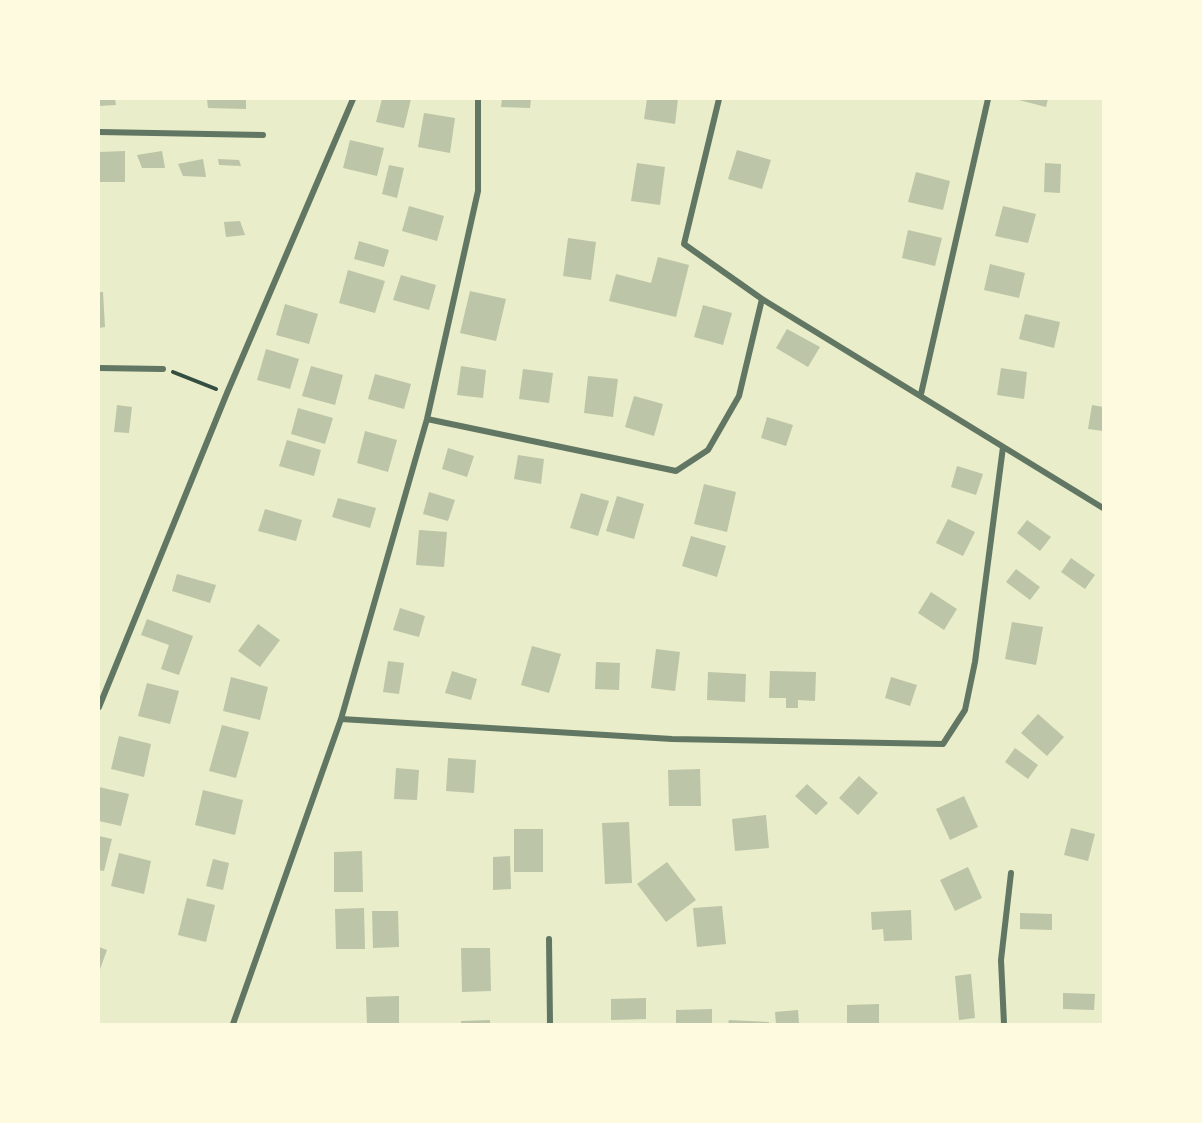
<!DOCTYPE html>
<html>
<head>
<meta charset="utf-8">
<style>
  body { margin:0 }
  #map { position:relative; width:1202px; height:1123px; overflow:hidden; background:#e9edc9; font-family:"DejaVu Sans",sans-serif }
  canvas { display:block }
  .frame { position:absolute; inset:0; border:100px solid #fefae0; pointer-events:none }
</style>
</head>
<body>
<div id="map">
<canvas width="1202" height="1123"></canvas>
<div class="frame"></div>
</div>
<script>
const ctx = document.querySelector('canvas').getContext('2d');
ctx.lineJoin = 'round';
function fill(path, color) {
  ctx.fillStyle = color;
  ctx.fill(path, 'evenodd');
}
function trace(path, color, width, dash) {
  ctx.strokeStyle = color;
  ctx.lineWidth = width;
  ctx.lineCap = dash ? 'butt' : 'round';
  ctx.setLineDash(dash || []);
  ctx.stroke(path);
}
fill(new Path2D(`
  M99 99H115L116 105 99 106Z
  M207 99H246V109L208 108Z
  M382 99H411L404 128 376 122Z
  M502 99H531L530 108 501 107Z
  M647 99H678L675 124 644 119Z
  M1015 99H1048L1046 107Z
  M424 113 455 118 450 153 418 147Z
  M350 140 384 148 377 176 343 168Z
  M737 150 771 160 762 189 728 179Z
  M125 151V182H99V152Z
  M162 151 165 168H142L137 155Z
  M203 159 206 177 183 176 178 164Z
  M218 159 239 160 241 166 219 165Z
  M637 163 665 167 660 205 631 201Z
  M1045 163 1061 164 1060 193 1044 192Z
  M389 165 404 168 397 198 382 194Z
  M916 172 950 181 943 210 908 202Z
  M409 206 444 216 437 241 402 231Z
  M1003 206 1036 214 1028 243 995 236Z
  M240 221 245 235 226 237 224 222Z
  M908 230 942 238 935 266 902 258Z
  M568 238 596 242 591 280 563 276Z
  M359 241 389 250 384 267 354 259Z
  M658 257 689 265 676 317 609 301 616 274 651 283Z
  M990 264 1025 273 1019 298 984 290Z
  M348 270 385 281 375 313 339 303Z
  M401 275 436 285 429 310 393 300Z
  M470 291 506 299 496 341 460 333Z
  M99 292H103L105 327 99 328Z
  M285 304 318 314 309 344 276 335Z
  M703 305 732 313 723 345 694 337Z
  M1025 314 1060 322 1054 348 1019 339Z
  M787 329 820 347 808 367 776 348Z
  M266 349 299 359 290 389 257 380Z
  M311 366 343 375 335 405 302 396Z
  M461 366 486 370 483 398 457 395Z
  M1001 368 1027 372 1024 399 997 395Z
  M523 369 553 373 549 403 519 399Z
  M375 374 411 384 404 409 368 399Z
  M588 376 618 379 613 417 584 413Z
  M634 396 663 404 654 436 625 427Z
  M117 405 132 407 129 433 114 432Z
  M1092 405 1103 407V431L1088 429Z
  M298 408 333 418 325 444 291 434Z
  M767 417 793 425 786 446 761 438Z
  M365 431 397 440 388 472 357 463Z
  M287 440 321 450 314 476 279 466Z
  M448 448 474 456 467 477 442 469Z
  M518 455 544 459 541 484 514 479Z
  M957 466 983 474 976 495 951 487Z
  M704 484 736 492 727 532 694 524Z
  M429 492 455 500 448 521 423 514Z
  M581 493 609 501 598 536 570 528Z
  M617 496 644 504 634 539 606 531Z
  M338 498 376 508 370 528 332 517Z
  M265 509 302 520 296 541 258 531Z
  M948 519 975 532 963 556 936 543Z
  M1027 520 1051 537 1040 551 1017 533Z
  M419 530 447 532 444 567 416 565Z
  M691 536 726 546 717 577 682 566Z
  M1071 558 1095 575 1085 589 1061 572Z
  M1016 569 1040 587 1030 600 1006 582Z
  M177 574 216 585 210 603 172 591Z
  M931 592 957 609 944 630 918 613Z
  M400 608 425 616 419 637 393 630Z
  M147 619 193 636 179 675 161 669 169 645 141 635Z
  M1012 622 1043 627 1036 665 1005 659Z
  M258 624 280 640 260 667 238 651Z
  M532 646 561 654 549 693 521 685Z
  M656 649 680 652 675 691 651 688Z
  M388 661 404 663 399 694 383 692Z
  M596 662 620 663 619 690 595 689Z
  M452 671 477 679 471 700 445 693Z
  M770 671 816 672 815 701 798 700V708H786V698H769Z
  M708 672 746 674 745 702 707 700Z
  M231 677 268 687 260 720 223 711Z
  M891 677 917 685 910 706 885 698Z
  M147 683 179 691 170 724 138 716Z
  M1038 714 1064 737 1047 756 1021 733Z
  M222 725 249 732 236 778 209 771Z
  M119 736 151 744 144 777 111 769Z
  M1015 748 1038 765 1028 779 1005 762Z
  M448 758 476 760 474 793 446 791Z
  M396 768 419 770 417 800 394 799Z
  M700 769 701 806H669L668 770Z
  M859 776 878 793 858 815 839 798Z
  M807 784 828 803 816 815 795 796Z
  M99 787 129 794 121 826 99 821Z
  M203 790 243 800 235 835 195 825Z
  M964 796 978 827 950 840 936 809Z
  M766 815 769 848 735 851 732 819Z
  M629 822 632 883 605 884 602 823Z
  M1071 828 1095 834 1088 861 1064 855Z
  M514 829H543V872H514Z
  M99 836 112 839 104 871 99 870Z
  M362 851 363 892H334V852Z
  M119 853 151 861 144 894 111 886Z
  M510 856 511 889 493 890V857Z
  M213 859 229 863 223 890 206 886Z
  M667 862 696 900 666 922 637 884Z
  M968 867 982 898 955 911 940 880Z
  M187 898 215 905 206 942 178 935Z
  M722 906 726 944 697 947 693 908Z
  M364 908 365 949H336L335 909Z
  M911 910 912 940 884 941 883 929 872 930 871 912Z
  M372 911H398L399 947 373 948Z
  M1020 913 1052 914V930L1020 929Z
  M99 947 107 950 99 972Z
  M461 948H490L491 991 462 992Z
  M971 974 975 1018 959 1020 955 976Z
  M1063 993 1095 994 1094 1010 1063 1009Z
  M399 996V1024H367L366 997Z
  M646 998V1019L611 1020V999Z
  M879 1004V1024H847V1005Z
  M712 1009V1024H676V1010Z
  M798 1010 799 1024H776L775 1012Z
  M490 1020V1024H461V1021Z
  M729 1020 769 1022V1024H728Z`), '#bcc5a7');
trace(new Path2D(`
  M173 372 216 389`), '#344e41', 4);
trace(new Path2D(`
  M719 99 684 244 762 299 1103 508
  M99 132 263 135
  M99 368 163 369
  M921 394 988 99
  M427 419 676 471 708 450 739 396 762 299
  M99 707 227 393 353 99
  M341 719 672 739 943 744 965 710 975 662 1003 447
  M549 939 550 1024
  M233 1024 341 719 427 419 478 191V99
  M1004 1024 1001 960 1011 873`), '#617663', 6);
</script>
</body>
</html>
